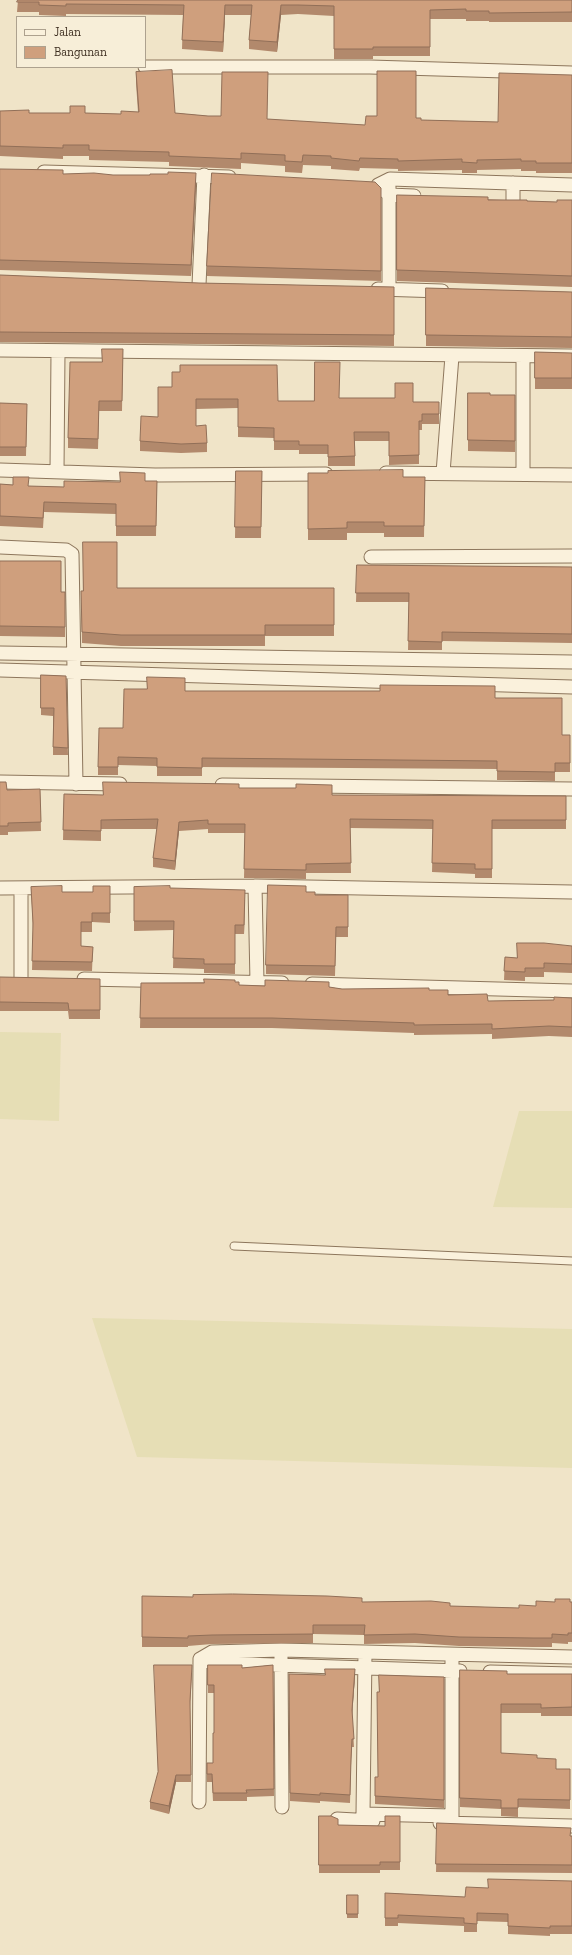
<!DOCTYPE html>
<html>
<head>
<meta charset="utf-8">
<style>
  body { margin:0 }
  #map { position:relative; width:572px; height:1955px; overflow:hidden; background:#f0e4c8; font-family:"Zilla Slab",serif }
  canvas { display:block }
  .legend { position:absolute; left:16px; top:16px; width:130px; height:52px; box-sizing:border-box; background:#f7eed8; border:1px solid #ada18e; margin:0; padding:5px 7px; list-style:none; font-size:12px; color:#3d2e20 }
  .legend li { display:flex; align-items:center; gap:8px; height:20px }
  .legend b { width:20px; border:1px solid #ada18e }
</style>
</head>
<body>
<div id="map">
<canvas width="572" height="1955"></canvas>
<ul class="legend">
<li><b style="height:5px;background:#faf1dc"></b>Jalan</li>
<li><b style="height:11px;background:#cf9f7d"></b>Bangunan</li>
</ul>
</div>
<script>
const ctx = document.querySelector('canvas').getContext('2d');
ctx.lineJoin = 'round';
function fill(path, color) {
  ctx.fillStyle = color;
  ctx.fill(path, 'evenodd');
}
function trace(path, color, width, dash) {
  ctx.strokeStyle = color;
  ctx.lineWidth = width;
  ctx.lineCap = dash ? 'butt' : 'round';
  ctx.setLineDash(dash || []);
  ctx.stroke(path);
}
fill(new Path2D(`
  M0 1032 61 1033 59 1121 0 1119Z
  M519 1111H572V1208L493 1207Z
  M92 1318 572 1329V1468L137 1457Z`), '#e6deb5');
const service = new Path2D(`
  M234 1246 572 1261`);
const minor = new Path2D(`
  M145 67H370L572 73
  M44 172 229 177
  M414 196 389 195 378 185 390 179 572 185
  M513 202V183
  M199 285 204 175
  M378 289 442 291
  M389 289V187
  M0 350 572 356
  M523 356V474
  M0 470 155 475 326 474
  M57 471 58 352
  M386 473 572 475
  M443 473 452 356
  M0 547 66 550 72 554 76 784
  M371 557 572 556
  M0 653 572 662
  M0 670 572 687
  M0 782 120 784
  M222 785 572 789
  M255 886 257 982
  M0 888 255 886 572 892
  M21 888V978
  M84 979 282 983
  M312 984 572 991
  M365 1653 363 1814 452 1816V1655
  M281 1656 282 1807
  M200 1659 212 1652 281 1650 572 1657
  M200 1659 213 1663 460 1671
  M490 1672 572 1674
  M199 1802 200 1659
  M337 1819 373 1821
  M440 1823 572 1826`);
trace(service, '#8d765c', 9);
trace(minor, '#8d765c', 15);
trace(service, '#faf1dc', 7);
trace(minor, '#faf1dc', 13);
fill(new Path2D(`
  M18 0H572V22H489V21H466V19H430V56H373V59H334V16L298 14 281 15 277 52 249 49V40L251 15H225L223 52 182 49 183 15 66 14V16L39 15V12H17Z
  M136 72 175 113 208 116 365 125 416 118 421 120 498 122 572 75V173H536V171H521V169L477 170V173H462V170L398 171V169L360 168 359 171 331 169V166L303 165 302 173 285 172V166L241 163V169L169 166V162L89 160V156H63V159L0 156V111L29 113H85L121 114 138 112 136 83Z
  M0 169 63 174 113 175 196 183 191 276 0 270Z
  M381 188V281L207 276V266Z
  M397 195 527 201 557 202 572 200V287L397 281Z
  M0 275 199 283 394 287V346L0 342Z
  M426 288 572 292V348L426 346Z
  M123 349 122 411H99L98 449 68 448V438L102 362Z
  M535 352 572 353V389H535Z
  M172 387 278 401H314L340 398 413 402H439V424H422V430H419V464L389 465V441H355V466H328V454H299V450H274V438L238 437V408L196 409V426L207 443V452L181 453 140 451V441L158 417Z
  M468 393 490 395H515V452L468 451Z
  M0 403 27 404 26 456H0Z
  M236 471H262L261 538H235Z
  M308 473 403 477H425L424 537H384V533H347V540H308Z
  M157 481 156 536H116V514L44 512 43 528 0 526V484L29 486 64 487 120 482Z
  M0 561 61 592H65V637L0 636Z
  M357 565 572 567V643L442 641V650H408L409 602H356Z
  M117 588H334V636H265V646H121L82 643 81 591Z
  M41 675 66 676 68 755H53V716L41 715Z
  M185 691 495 698 562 735H570V772H555V781L497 780V769L202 767V776H157V766L118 765V775H98V767L123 728Z
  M0 782 7 790 40 789 41 831 8 832V835H0Z
  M239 788 332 795 566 796V829H492V878H475V874L432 872 433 829 350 828 351 873H306V879L244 878 245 833H208V829L179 831 175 870 153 867V858L157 829H101V841L63 840 64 794 103 795Z
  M110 886V923L92 922V932H81V946L93 947 92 971 32 970 33 930 31 887 62 892H93Z
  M134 887 170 888 245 900 244 934H235V974L204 973V969L173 968 174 930 134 931Z
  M306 892 315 895H348V937H336L335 976 266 974V965Z
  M572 946V973L544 972V977H525V981L504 980 505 957 517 958Z
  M0 977 100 979V1019H69L68 1011H0Z
  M235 982 239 985 329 987 342 989 429 990 448 995 488 1001 554 1000 572 998V1037L549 1036 492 1039V1034L414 1035V1033L272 1028H140L141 983Z
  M142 1596 362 1602 450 1606 519 1608 536 1606 555 1602H572V1642H568V1644L552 1643V1647H533L459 1646 415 1643 364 1644V1635L313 1634V1643L212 1644 188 1646V1647H142Z
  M208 1665 242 1668 273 1665 274 1796 247 1797V1801H213L212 1782H207V1763H213L214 1733V1693H208Z
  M460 1670 507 1674H572V1716H541V1713H501V1753L537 1758 556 1769H570V1809L518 1807V1817L501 1816V1809L460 1807Z
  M192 1672 190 1707 191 1782H176L169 1814 150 1809V1802Z
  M289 1674 355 1676 352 1714 354 1747H352L351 1766 350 1803 320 1801V1803L290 1801Z
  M444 1677V1808L375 1804V1777H378L379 1692Z
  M319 1816 338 1825 385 1826 400 1816V1870H380V1873H319Z
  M437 1823 572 1836V1873L436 1872Z
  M572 1881V1934H550V1936L508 1934V1922L477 1921V1932H464V1926L398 1923V1926H385V1893L465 1897 488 1888Z
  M347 1895H358V1918H347Z`), '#b2896c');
fill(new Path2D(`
  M225 5V15L223 52V42Z
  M281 5V15L277 52V42Z
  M196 173V183L191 276V265Z
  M179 822V831L175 870V861Z
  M245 890V900L244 934V925Z
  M355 1669V1676L352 1717V1710Z
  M176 1775V1782L169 1814V1806Z`), '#916f58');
const building = new Path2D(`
  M18 0H572V12L489 13V11H466V9L430 10V47H373V49H334V6L298 5H281L277 42 249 40 252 5H225L223 42 182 40 184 5 66 4V6L39 5V2H17Z
  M172 70 175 113 208 116H221L222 72H268L267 119 365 125 366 116H377V71H416V118H421V120L498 122 499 73 572 75V163H536V161H521V159L477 160V163L462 162V159L398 161V159L360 158 359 161 331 158V156L303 155 302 162 285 161V155L241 153V159L169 156V152L89 150V145H63V148L0 146V111L29 110V113H70V106H85V113L121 114V111L139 112 136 72Z
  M0 169 63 170V174L94 173 113 175H150V174H168V172L196 173 191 265 0 260Z
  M212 173 375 182 381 188V271L207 266Z
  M397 195 488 197V200H527V201L557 202V200H572V276L397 270Z
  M0 275 199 283 394 287V335L0 332Z
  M426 288 572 292V337L426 335Z
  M102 349H123L122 401H99L98 439 68 438 70 362H102Z
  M535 352 572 353V378H535Z
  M315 362H340L339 398H395V383H413V402H439V414H422V421H419V455L389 456V432H354L355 456 328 457V445H299V441H274V428L238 427V399H196V426L206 425 207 443 181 444 140 441 141 416 158 417V387H172V372H180V365H277L278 401H314Z
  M468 393H490V395H515V441L468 440Z
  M0 403 27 404 26 447H0Z
  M403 470V477H425L424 526H384V522H347V528L308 529V473H328V471Z
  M236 471H262L261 527H235Z
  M120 472 145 473V481H157L156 526H116V504L44 502 43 518 0 516V484L13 485V477H29L28 486 64 487V481L120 482Z
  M83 542H117V588H334V625H265V635H121L82 632 81 591H83Z
  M0 561H61V592H65V627L0 626Z
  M357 565 572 567V634L442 632V642L408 641 409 593H356Z
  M41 675 66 676 68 748 53 747 54 708H41Z
  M147 677 185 678V691H380V685L495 686V698H562V735H570V763H555V772L497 771V761L202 758V768L157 767V758L118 757V767H98L99 728H123L124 689H147Z
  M0 782H6L7 790 40 789 41 822 8 823V826H0Z
  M103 782 239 784V788H296V784L332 785V795L566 796V820H492V869H475V864L432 863 433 820 350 819 351 863 306 864V870L244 869 245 824H208V820L179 822 175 861 153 858 158 819 101 820V831L63 830 64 794 103 795Z
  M268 885 306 886V892H315V895H348V927H336L335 966 266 965Z
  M62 886V892H93V886H110V913H92V922H81V946L93 947 92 962 32 961 33 923 31 887Z
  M170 886V888L245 890 244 925H235V964H204V959L173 958 174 921H134V887Z
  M517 943H544L572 946V964L544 963V968H525V972L504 971 505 957 517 958Z
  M0 977 100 979V1010H69L68 1003 0 1002Z
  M204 979 235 980V982H239V985L265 986V980L329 982V987L342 989 429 988V990H448V995L487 994 488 1001 554 1000V997L572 998V1027L549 1026 492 1029V1024L414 1025V1023L272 1018H140L141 983H204Z
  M233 1594 327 1596 362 1598V1602L431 1601 450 1603V1606L519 1608V1605L536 1606V1601L555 1602V1599H570V1602H572V1633H568V1635L552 1634V1638H533L459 1637 415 1634 364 1635 365 1625H313V1634L212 1635 188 1636V1638L142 1637V1596L193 1597V1595Z
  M154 1665H192L190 1701 191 1775H176L169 1806 150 1802 158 1772Z
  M208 1665H242V1668L273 1665 274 1789 246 1790 247 1793H213L212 1774H207V1763H213V1733H214V1685H208Z
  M325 1669H355L352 1710 354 1739H352L351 1759 350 1795 320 1793V1795L290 1793 289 1674 325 1675Z
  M460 1670 507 1671V1674H572V1707L541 1708V1704H501V1753L537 1755V1758L556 1759V1769H570V1800L518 1799V1808H501V1800L460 1798Z
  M379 1675 444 1677V1800L375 1796V1777H378L377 1692H379Z
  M319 1816H331L338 1819V1825L385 1826V1816H400V1862H380V1865H319Z
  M437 1823 571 1828 570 1836H572V1865L436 1864Z
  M488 1879 572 1881V1926H550V1928L508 1926V1914L477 1913V1924L464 1923V1918L398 1915V1918H385V1893L465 1897 466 1887 488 1888Z
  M347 1895H358V1914H347Z`);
fill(building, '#cf9f7d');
trace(building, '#916f58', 1);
</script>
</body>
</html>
